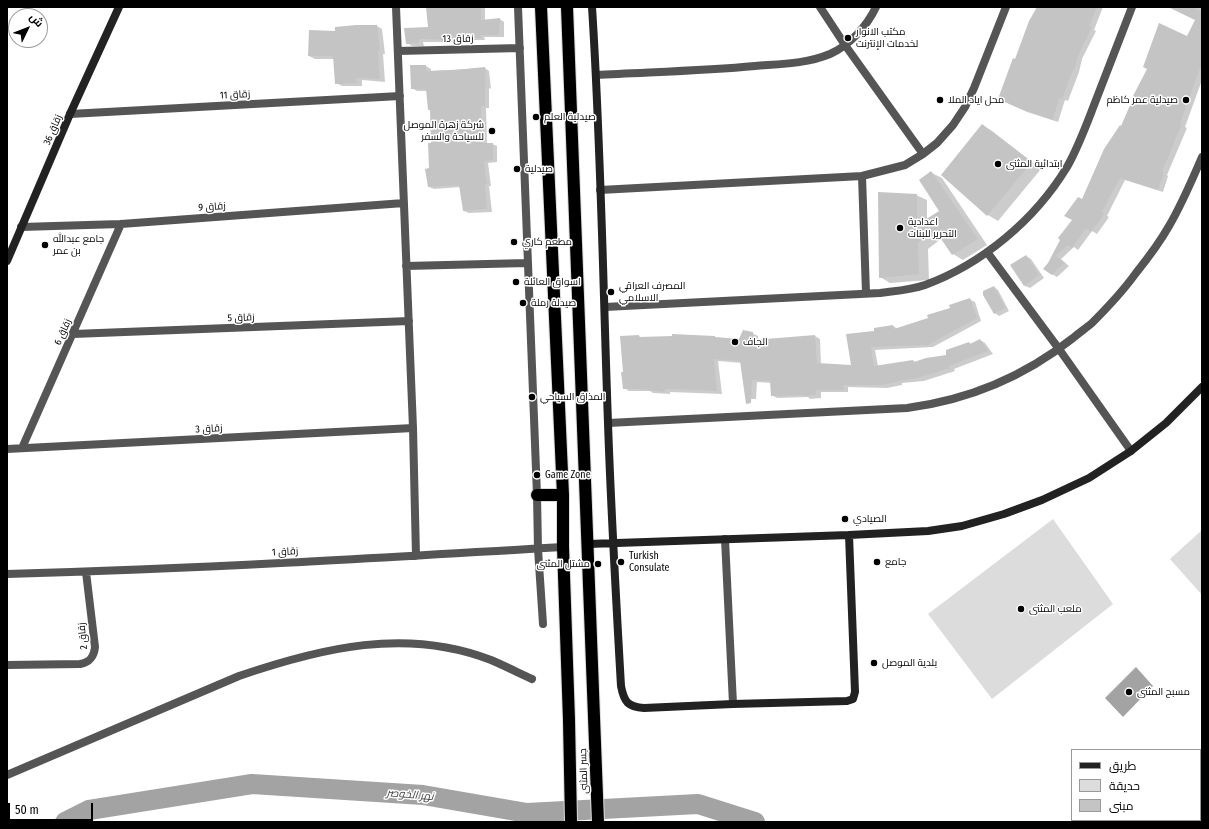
<!DOCTYPE html>
<html>
<head>
<meta charset="utf-8">
<style>
  body { margin:0 }
  #map { position:relative; width:1209px; height:829px; overflow:hidden; background:#fff; font-family:"Fira Sans Condensed",Cairo,sans-serif }
  canvas { display:block }
  .frame { position:absolute; inset:0; border:8px solid #000; pointer-events:none }
  .legend { position:absolute; left:1071px; top:749px; width:130px; height:72px; box-sizing:border-box; background:#fff; border:1px solid #999; margin:0; padding:5px 7px; list-style:none; font-size:12px; color:#000 }
  .legend li { display:flex; align-items:center; gap:8px; height:20px }
  .legend b { width:20px; border:1px solid #999 }
  .north { position:absolute; left:8px; top:8px; width:40px; height:40px; box-sizing:border-box; background:#fff; border:1px solid #999; border-radius:50%; rotate:47deg; font-size:11px; font-weight:700; line-height:16px; text-align:center; color:#000 }
  .north::after { content:''; display:block; margin:auto; width:14px; height:18px; background:#000; clip-path:polygon(50% 0,100% 100%,50% 72%,0 100%) }
  .scale { position:absolute; left:8px; top:803px; width:85px; height:18px; box-sizing:border-box; border:2px solid #000; border-top:0; padding-left:5px; font-size:12px; line-height:14px; white-space:nowrap; color:#000; -webkit-text-stroke:3px #fff; paint-order:stroke }
</style>
</head>
<body>
<div id="map">
<canvas width="1209" height="829"></canvas>
<div class="frame"></div>
<ul class="legend">
<li><b style="height:5px;background:#222"></b>طريق</li>
<li><b style="height:11px;background:#dcdcdc"></b>حديقة</li>
<li><b style="height:11px;background:#c4c4c4"></b>مبنى</li>
</ul>
<div class="north">ش</div>
<div class="scale">50 m</div>
</div>
<script>
const ctx = document.querySelector('canvas').getContext('2d');
ctx.lineJoin = 'round';
function fill(path, color) {
  ctx.fillStyle = color;
  ctx.fill(path, 'evenodd');
}
function trace(path, color, width, dash) {
  ctx.strokeStyle = color;
  ctx.lineWidth = width;
  ctx.lineCap = dash ? 'butt' : 'round';
  ctx.setLineDash(dash || []);
  ctx.stroke(path);
}
function drawText(font, color, halo, rows, align = 'center') {
  ctx.font = font + ' "Fira Sans Condensed",Cairo,sans-serif';
  ctx.lineWidth = 3;
  ctx.setLineDash([]);
  ctx.textBaseline = 'middle';
  ctx.strokeStyle = halo;
  ctx.fillStyle = color;
  for (const [text, x, y, turn = 0] of rows) {
    ctx.save();
    ctx.translate(x, y);
    ctx.rotate((+turn || 0) * Math.PI / 180);
    ctx.textAlign = isNaN(turn) ? turn : align;
    if (halo) ctx.strokeText(text, 0, 0);
    ctx.fillText(text, 0, 0);
    ctx.restore();
  }
}
fill(new Path2D(`
  M1053 519 1113 604 992 699 928 614Z
  M1202 530V595L1170 559Z`), '#dcdcdc');
fill(new Path2D(`
  M1136 667 1153 686 1123 717 1105 698Z`), '#a3a3a3');
fill(new Path2D(`
  M427 7H485V20L500 19 504 22V37H484L485 40H456L457 42H423L424 46H412L407 43 429 28Z
  M1038 7H1103L1094 30 1096 31 1082 59 1079 72 1068 101 1065 100 1058 122 1027 112 1005 102 1016 60Z
  M1169 7H1202V80L1185 127 1187 128 1167 175 1168 176 1163 192 1125 180 1107 216 1109 217 1097 234 1092 231 1078 250 1074 247 1061 259 1069 266 1057 277 1052 274 1049 264 1122 127 1187 37 1196 20Z
  M377 26 382 29 385 54H383L385 82 362 80V86H342L336 83 334 59H315L309 56 336 32Z
  M411 66H426L431 69V71L485 68 489 71 491 89 489 88V108H486L487 144H492L497 146V162L488 163 491 186H489L492 212 469 213 464 211 461 187 434 189 429 187 432 144 431 111 429 109 427 91H417L412 88Z
  M982 125 992 131 1041 169 998 221 988 215 943 175Z
  M932 173 942 178 987 245 963 260 953 254 942 238 928 249 929 280 890 283 880 277 916 195 927 200V220L941 211Z
  M1026 256 1031 259 1044 278 1030 288 1025 286 1011 265Z
  M994 287 998 290 1009 311 999 316 995 313Z
  M969 299 975 302 981 321 933 347 875 350 878 366 913 361 916 362 947 355 969 343 972 344 980 340 985 343 993 354 954 369 955 371 924 381 902 383V385L887 388 848 387V392H821V398L810 399 808 397 777 398 772 395 771 383 757 382 756 399H752L746 396 742 363 718 361 722 394 670 392V394L653 393 650 391H629L624 388 639 336 642 338 740 340 752 333 758 336V340L815 336 820 339 821 365 852 366 875 332 893 326 898 329 929 319Z`), '#0003');
trace(new Path2D(`
  M65 822 89 810 252 784 423 795 527 813 698 804 755 822
  M1184 822 1192 820`), '#a3a3a3', 20);
fill(new Path2D(`
  M426 7H481V20L500 18 499 35H480L481 38 452 37V40L419 39V43L406 44 404 28 428 27Z
  M1037 7H1097L1089 27H1092L1078 56 1074 70H1073L1062 99 1059 98 1053 120 1021 109 998 99 1013 58 1015 59 1029 21Z
  M1168 7H1192L1200 11 1202 7V69L1200 68 1180 123 1182 124 1162 172H1164L1158 190 1120 178 1102 212 1105 213 1091 232 1086 228 1072 248 1068 245 1056 256 1064 263 1052 275 1043 269 1048 263 1060 240 1058 238 1072 220 1064 216 1078 197 1082 199 1104 149 1120 125 1121 126 1134 96H1133L1147 69 1143 67 1159 23 1187 36 1195 20Z
  M356 25H377L380 51H378L380 79 356 78 357 83 335 84 333 56H308L309 30 335 31V27Z
  M410 65H426V71L455 70 485 67 486 86H485V106H481L482 143H493V160L484 161 487 184H485L487 209 463 211 459 185 428 187 425 169 429 168 428 143H431L430 110H428L426 89H411Z
  M982 124 1032 162 987 216 941 175Z
  M931 171 978 239 952 255 935 230 918 243 919 274 879 278 878 192 917 194V225L939 211 919 180Z
  M1026 255 1039 275 1024 286 1010 265Z
  M994 286 1005 308 994 314 983 295V291Z
  M970 298 977 318 928 345 871 347 874 366 913 360 914 362 926 358 946 355V350L969 342 970 344 980 339 988 351 949 366 950 368 918 378 897 381 898 382 881 385H843L844 390H816V395L804 396V395L771 396 770 381 752 380 751 403 746 404 740 361 714 359 717 391 696 390 665 389V392L647 390V389H623L621 372H623L620 336 639 335V337L672 336V334L715 336V337L739 339 743 330 753 332V340L815 335 817 363 851 365 846 334 874 331V328L893 325 894 329 928 318 927 315 950 308 949 305Z`), '#c4c4c4');
const highway = new Path2D(`
  M541 7 563 495V547L569 720 571 822
  M567 7 598 822
  M537 495H563`);
trace(highway, '#dbdbdb', 14);
trace(new Path2D(`
  M396 7 413 428 416 556
  M518 7 537 495 538 549 543 624
  M820 7 845 45 923 154
  M398 51 520 48
  M596 75C649 72 702 71 755 66 780 64 806 64 830 54 850 45 867 26 876 7
  M70 114 400 96
  M862 176 866 293
  M600 190 862 176 905 165 923 154 937 143 953 125 965 107 974 88 1006 7
  M21 227 121 224 404 203
  M987 252 1059 349 1131 451
  M406 266 527 263
  M605 307 880 293C895 291 911 290 925 285 982 264 1035 220 1067 167 1079 146 1087 123 1096 100 1108 69 1120 38 1132 7
  M73 334 409 321
  M608 423 907 408C968 400 1025 376 1073 338 1079 333 1086 328 1092 323 1108 307 1123 291 1136 273 1148 258 1160 242 1169 226 1182 204 1192 180 1202 157
  M22 448 121 224
  M7 449 413 428
  M725 539 733 704
  M7 574C193 569 378 558 563 547
  M7 665 80 664C90 662 94 657 95 647L86 572
  M7 775 239 676C321 648 406 627 491 660 505 666 519 673 532 679`), '#555', 8);
trace(new Path2D(`
  M592 7C601 146 603 285 608 423 611 511 616 599 621 686 624 702 628 707 644 708L733 704 847 701 853 699 855 692 849 535
  M7 261 70 114 119 7
  M588 544 849 535 928 531 962 526 1004 514 1042 500 1089 478 1131 451 1166 423 1202 387`), '#222', 8);
trace(highway, '#000', 12);
for (const [x, y, r, color] of [
  [848,38,4,"#000"],
  [940,100,4,"#000"],
  [1186,100,4,"#000"],
  [536,117,4,"#000"],
  [492,131,4,"#000"],
  [998,164,4,"#000"],
  [517,169,4,"#000"],
  [900,228,4,"#000"],
  [514,242,4,"#000"],
  [45,245,4,"#000"],
  [516,282,4,"#000"],
  [611,292,4,"#000"],
  [523,303,4,"#000"],
  [735,342,4,"#000"],
  [532,397,4,"#000"],
  [537,475,4,"#000"],
  [845,519,4,"#000"],
  [621,562,4,"#000"],
  [877,562,4,"#000"],
  [598,564,4,"#000"],
  [1021,609,4,"#000"],
  [874,663,4,"#000"],
  [1129,692,4,"#000"]
]) {
  const dot = new Path2D();
  dot.arc(x, y, r, 0, 2 * Math.PI);
  ctx.fillStyle = color;
  ctx.fill(dot);
  trace(dot, '#fff', 1.5);
}
drawText('10px', '#000', '#fff', [
  ["مكتب الانوار",856,32],
  ["لخدمات الإنترنت",856,44],
  ["محل اياد الملا",948,100],
  ["صيدلية عمر كاظم",1178,100,"right"],
  ["صيدلية العلم",544,117],
  ["شركة زهرة الموصل",484,125,"right"],
  ["للسياحة والسفر",484,137,"right"],
  ["ابتدائية المثنى",1006,164],
  ["صيدلية",525,169],
  ["اعدادية",908,222],
  ["التحرير للبنات",908,234],
  ["جامع عبدالله",53,239],
  ["بن عمر",53,251],
  ["مطعم كاري",522,242],
  ["اسواق العائلة",524,282],
  ["المصرف العراقي",619,286],
  ["الاسلامي",619,298],
  ["صيدلة رملة",531,303],
  ["الجاف",743,342],
  ["المذاق السياحي",540,397],
  ["Game Zone",545,475],
  ["الصيادي",853,519],
  ["Turkish",629,556],
  ["Consulate",629,568],
  ["جامع",885,562],
  ["مشتل المثنى",590,564,"right"],
  ["ملعب المثنى",1029,609],
  ["بلدية الموصل",882,663],
  ["مسبح المثنى",1137,692]
], 'left');
drawText('10px', '#000', '#fff', [
  ["زقاق 13",458,39,-1],
  ["زقاق 11",235,95,-3],
  ["زقاق 36",53,130,-67],
  ["زقاق 9",212,207,-4],
  ["زقاق 5",241,318,-2],
  ["زقاق 6",63,332,-66],
  ["زقاق 3",209,429,-3],
  ["زقاق 1",285,552,-3],
  ["زقاق 2",83,636,-95],
  ["جسر المثنى",584,771,-92]
]);
drawText('italic 11px', '#444', '#fff', [
  ["نهر الخوصر",410,795,5]
]);
</script>
</body>
</html>
